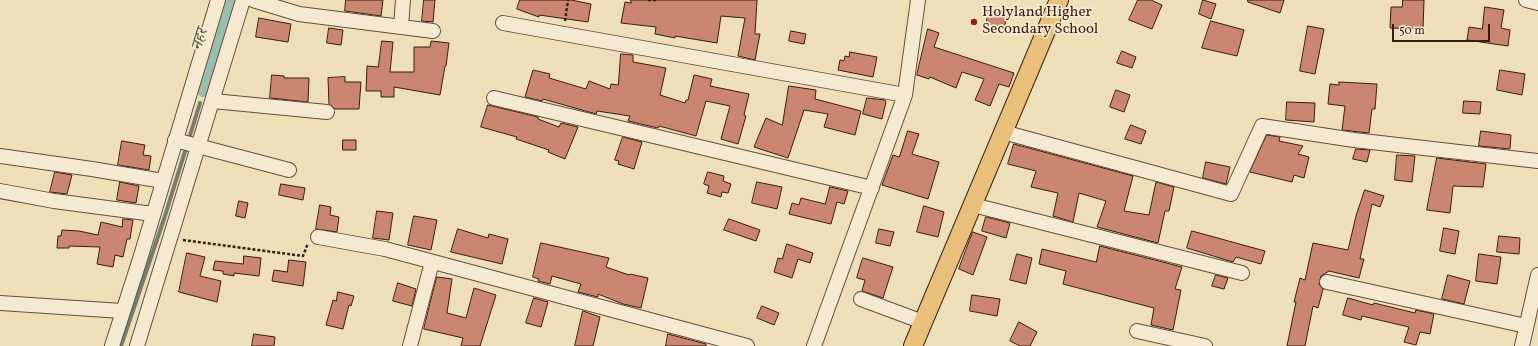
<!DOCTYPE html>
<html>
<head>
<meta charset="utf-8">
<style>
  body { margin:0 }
  #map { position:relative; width:1538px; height:346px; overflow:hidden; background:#efdfb8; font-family:Vollkorn,serif }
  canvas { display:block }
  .scale { position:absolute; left:1392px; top:24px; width:98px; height:18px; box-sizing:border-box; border:2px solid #391d11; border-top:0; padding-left:5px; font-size:12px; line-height:14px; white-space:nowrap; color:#391d11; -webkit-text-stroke:3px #f5ead1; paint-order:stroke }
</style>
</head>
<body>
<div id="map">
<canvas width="1538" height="346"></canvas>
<div class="scale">50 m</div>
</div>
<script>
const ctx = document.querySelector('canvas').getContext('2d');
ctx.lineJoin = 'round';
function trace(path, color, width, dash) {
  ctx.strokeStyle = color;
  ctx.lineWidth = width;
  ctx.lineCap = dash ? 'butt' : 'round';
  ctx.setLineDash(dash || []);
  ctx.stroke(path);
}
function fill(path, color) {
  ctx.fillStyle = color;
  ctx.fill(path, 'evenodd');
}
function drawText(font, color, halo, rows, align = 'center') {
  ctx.font = font + ' Vollkorn,"Noto Serif Devanagari",serif';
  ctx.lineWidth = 3.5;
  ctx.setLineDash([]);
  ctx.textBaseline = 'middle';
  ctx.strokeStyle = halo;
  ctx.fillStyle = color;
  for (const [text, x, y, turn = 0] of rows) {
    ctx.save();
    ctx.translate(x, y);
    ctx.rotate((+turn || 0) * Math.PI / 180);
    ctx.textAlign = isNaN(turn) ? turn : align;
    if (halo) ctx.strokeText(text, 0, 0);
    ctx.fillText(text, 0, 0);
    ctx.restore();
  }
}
trace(new Path2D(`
  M121 346 164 219 200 103`), '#737d70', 4);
trace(new Path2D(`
  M203 90 230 0`), '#9abdaf', 14);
const building = new Path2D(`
  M346 0H383L381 16 345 11Z
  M424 0H435L433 22 422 21Z
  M520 0H571L591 4 588 22 539 15V17L517 9Z
  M631 0H757L755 34H760L755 60 738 56 745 18 721 16 717 43 675 36V38L655 34 656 27 621 23 625 2 631 3Z
  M1138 0H1151L1162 5 1152 29 1129 20Z
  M1203 0 1216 4 1211 19 1199 14Z
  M1248 0H1284L1280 13 1248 2Z
  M1403 0H1424L1423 29 1390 28 1391 7H1402Z
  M1485 7 1504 10 1501 28 1510 30 1508 46 1467 40 1469 27 1482 29Z
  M989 12 1007 16 1003 32 985 28Z
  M259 18 291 24 288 42 256 37Z
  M1211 21 1244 30 1237 56 1202 48Z
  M1308 26 1324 29 1315 74 1300 71Z
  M329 28 343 30 341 45 327 43Z
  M928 29 939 33 934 47 1014 73 1009 87 999 84 990 106 975 100 984 79 962 72 956 88 930 77 929 79 917 75Z
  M791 31 806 34 804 44 789 41Z
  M382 41 393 42 390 72H414V47H430L431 41 449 43 446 66H445L440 95 394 87V97H381V91H366L367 66 378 67Z
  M1122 51 1136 57 1132 68 1117 63Z
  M850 52 877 57 873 77 838 70 840 60 844 61 845 56 849 57Z
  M621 54 633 55V62L666 68 660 95 685 103 686 100H688L694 75 712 79 710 86 749 94 744 115 746 116 738 144 721 139 730 106 706 101 696 136 659 126 658 128 628 121 630 116 597 111 596 114 543 99 542 101 525 97 533 70 550 74 549 78 586 89 589 81 610 89 611 84 618 85Z
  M1500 70 1525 74 1522 95 1497 90Z
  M272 75 284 76V78H309L308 102 270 98Z
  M345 77V82H361L359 109H335L329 104 328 78Z
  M1339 82 1377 84 1375 109H1372L1369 133 1342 130 1345 106 1328 104 1330 84 1339 85Z
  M789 86 816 90 815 99 861 111 855 135 824 127 828 114 804 110 788 158 754 147 766 118 782 125Z
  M1116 90 1130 95 1124 112 1110 107Z
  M867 98 885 100 886 102 882 119 863 114Z
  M1464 101 1481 102 1480 114 1463 113Z
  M1287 102 1315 103 1314 122 1286 120Z
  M488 105 538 117V119L559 127 561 123 578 127 565 159 548 152 549 150 516 139 517 137 481 127Z
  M1131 125 1146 131 1141 144 1125 139Z
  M908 131 919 134 912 154 939 162 928 199 882 185 893 155 899 157Z
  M1481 131 1511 135 1510 149 1479 146Z
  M1267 135 1280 137 1279 141 1303 146 1298 154 1309 157 1304 178 1294 175 1292 182 1250 172Z
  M623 137 642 142 634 169 618 164 619 161 615 160Z
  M343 140H356V150H343Z
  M122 141 145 145 143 155 151 156 149 170 118 165Z
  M1014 144 1133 176 1124 211 1149 215 1156 182 1174 187 1169 211H1165L1158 243 1097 227 1106 201 1079 193 1073 222 1053 216 1058 193 1031 187 1036 171 1008 164Z
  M1356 149 1370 150 1367 162 1353 159Z
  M1397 155 1415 156 1412 182 1395 180Z
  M1437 158 1486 164 1483 187 1453 186 1450 213 1427 210Z
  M1206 162 1230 167 1226 184 1203 178Z
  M55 172 72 175 67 194 50 192Z
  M708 172 724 176 723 181 731 184 728 193 722 192 721 197 707 193 709 186 704 184Z
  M120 182 139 186 136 203 117 200Z
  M757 182 782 187 777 209 752 203Z
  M281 184 305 188 303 200 279 195Z
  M830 187 848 191 844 204 837 202 831 224 789 214 792 203 799 205 801 198 825 204Z
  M1365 190 1384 196 1380 207 1372 204 1360 259H1364L1359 278 1329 271 1321 276 1319 284 1323 289 1318 308 1313 306 1305 346H1287L1296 302H1294L1300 278 1305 280 1313 243 1348 250 1356 216Z
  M239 201 248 203 245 218 236 216Z
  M320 205 331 207 330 215 339 217 337 232 316 229Z
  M924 206 944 212 938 237 917 232Z
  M377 211 393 213 389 240 373 238Z
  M414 216 437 220 431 250 408 245Z
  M986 217 1010 223 1006 238 982 231Z
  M123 219 133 220 130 239H127L123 257 115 255 113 267 97 264 100 247 69 246V248H57L58 236H61L62 230 79 231 98 235 101 222 122 227Z
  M729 219 760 230 756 241 724 230Z
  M1444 228 1459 231 1455 254 1440 251Z
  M458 229 488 238 489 234 508 239 502 264 451 252Z
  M879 229 894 232 890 246 876 243Z
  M1192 231 1265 251 1261 264 1236 257 1233 262 1187 248Z
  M973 232 987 237 973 275 959 269Z
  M1499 236 1520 238 1519 254 1497 252Z
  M541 243 609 258 606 267 629 275 630 274 648 278 641 308 623 304 598 294V297L578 292 581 284 552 276 550 284 538 281 539 279 533 277Z
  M787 244 813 253 810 263 798 259 792 278 774 272 778 258 782 259Z
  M1100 246 1182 267 1175 289 1181 290 1173 330 1151 325 1154 308 1063 284 1066 271 1039 264 1042 249 1096 262Z
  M187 253 205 257 200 276 221 281 217 302 179 292Z
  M1017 254 1032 258 1026 284 1010 280Z
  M1479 254 1501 257 1497 284 1476 281Z
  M244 256 261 258 259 276 234 273V276L223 274V271L213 270 215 261 243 264Z
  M863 258 893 267 883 298 862 291 865 280 857 278Z
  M289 260 306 262 303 286 272 281 274 270 287 272Z
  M1216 275 1228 278 1224 289 1212 286Z
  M1448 275 1470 281 1464 304 1442 299Z
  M437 277 452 279 447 313 466 318 474 288 496 295 480 346H461L463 338 424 329Z
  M398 283 416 289 412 306 393 301Z
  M338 292 354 296 351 306 349 305 343 329 326 325 333 300 336 301Z
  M972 295 1000 299 997 316 970 311Z
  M534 298 548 302 541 327 526 323Z
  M1348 298 1373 305 1374 303 1415 313 1416 310 1434 314 1430 334 1420 332 1416 345 1404 342 1409 327 1362 316 1361 320 1343 315Z
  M762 306 779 313 774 325 757 318Z
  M583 311 600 317 593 346H575Z
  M1019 322 1037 332 1030 346H1020L1010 341Z
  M254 334 275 337 274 346H252Z
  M668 334 706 344V346H666Z`);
fill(building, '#cb8670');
trace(building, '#391d11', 1);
const minor = new Path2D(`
  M253 0 299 14 433 31
  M1526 0 1538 3
  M503 23 905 95
  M401 27 403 0
  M494 98 872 188
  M213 101 327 112
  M1003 132 1231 194 1262 126 1354 140 1538 161
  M175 140 289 170
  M0 156 92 169 163 181
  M0 191 54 201 153 214
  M973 205 1242 273
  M318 237 385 249 747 346
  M1327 282 1526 326
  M861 299 923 322
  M0 303 122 311
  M1137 331 1205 346
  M112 346 140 259 218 0
  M137 346 243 0
  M410 346 432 262
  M814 346 905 95 918 0
  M1522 346 1538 275`);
const major = new Path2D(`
  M913 346 1059 0`);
trace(minor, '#664e3b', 16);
trace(major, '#391d11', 20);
trace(new Path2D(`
  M648 0H658
  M565 21 568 0
  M183 240 303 256 308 243`), '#391d11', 2.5, [3, 2]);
trace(minor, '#f5ead1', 14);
trace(major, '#e8c07c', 18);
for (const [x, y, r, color] of [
  [974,22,4,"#8f2418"]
]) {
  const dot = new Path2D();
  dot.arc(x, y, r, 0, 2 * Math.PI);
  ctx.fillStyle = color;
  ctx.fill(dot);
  trace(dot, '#f5ead1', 1.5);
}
drawText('15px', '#391d11', '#f5ead1', [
  ["Holyland Higher",982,13],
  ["Secondary School",982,30]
], 'left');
drawText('italic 16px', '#564d40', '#f5ead1', [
  ["नहर",201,40,-73]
]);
</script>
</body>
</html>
